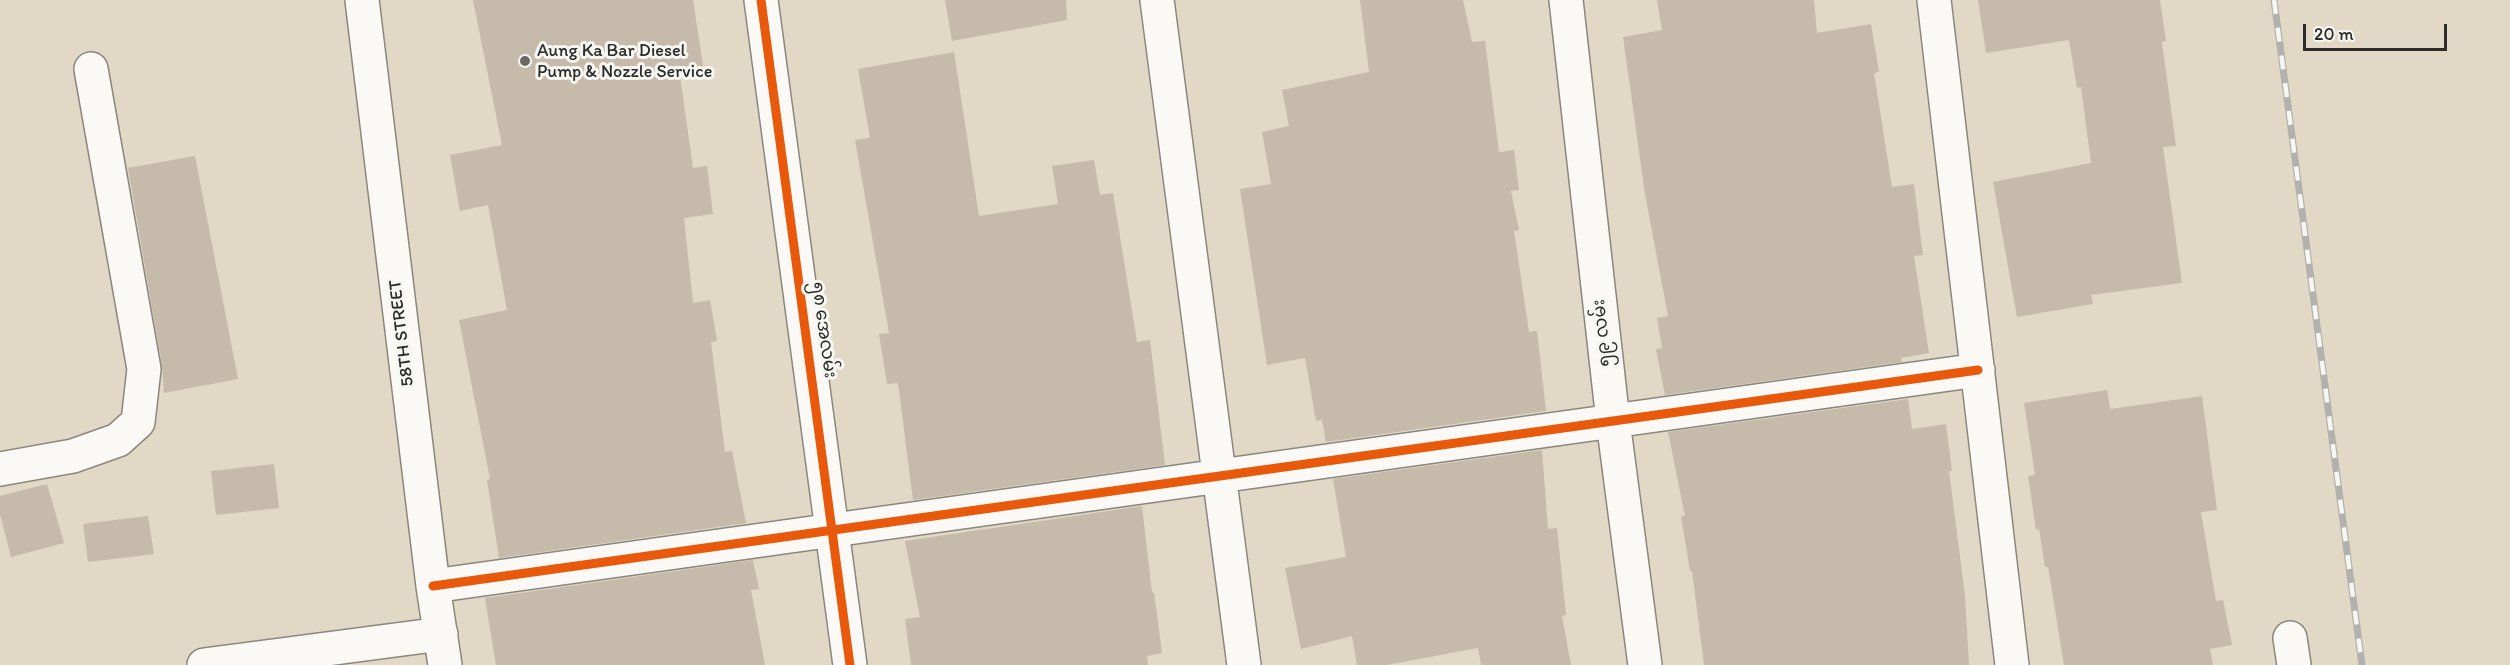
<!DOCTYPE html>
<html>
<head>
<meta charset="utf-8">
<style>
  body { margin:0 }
  #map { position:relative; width:2510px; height:665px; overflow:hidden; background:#e2d8c6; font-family:Itim,sans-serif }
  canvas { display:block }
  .scale { position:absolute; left:2303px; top:24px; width:144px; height:27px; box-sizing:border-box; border:3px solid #2b2b2b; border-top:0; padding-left:8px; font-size:18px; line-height:21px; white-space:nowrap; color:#2b2b2b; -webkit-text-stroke:4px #f6f6f2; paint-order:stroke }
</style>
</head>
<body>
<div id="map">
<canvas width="2510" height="665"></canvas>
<div class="scale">20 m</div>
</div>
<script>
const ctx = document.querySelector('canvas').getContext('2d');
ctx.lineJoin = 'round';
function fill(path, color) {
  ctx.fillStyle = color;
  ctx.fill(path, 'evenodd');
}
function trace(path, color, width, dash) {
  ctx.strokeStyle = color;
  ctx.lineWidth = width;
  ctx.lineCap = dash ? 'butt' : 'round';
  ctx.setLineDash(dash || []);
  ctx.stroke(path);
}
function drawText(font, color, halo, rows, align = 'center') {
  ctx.font = font + ' Itim,"Noto Sans Myanmar",sans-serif';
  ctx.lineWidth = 6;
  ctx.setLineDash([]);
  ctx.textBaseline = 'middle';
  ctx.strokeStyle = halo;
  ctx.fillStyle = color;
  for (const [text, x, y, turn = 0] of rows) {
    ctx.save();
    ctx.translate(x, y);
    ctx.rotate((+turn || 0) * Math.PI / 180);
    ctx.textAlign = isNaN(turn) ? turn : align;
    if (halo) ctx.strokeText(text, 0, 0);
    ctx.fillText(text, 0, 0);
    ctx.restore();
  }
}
fill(new Path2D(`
  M473 0H693L704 72 680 76 693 168 707 166 713 214 684 218 693 303 710 300 717 341 711 342 725 452 732 451 746 523 499 558 487 480 490 479 459 320 507 310 488 205 460 211 450 155 502 145Z
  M945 0H1066L1067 20 952 41Z
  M1360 0H1463L1472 42 1485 41 1499 152 1514 150 1519 190 1511 191 1519 230 1514 231 1529 332 1537 331 1546 411 1326 442 1322 420 1316 421 1305 358 1267 365 1240 189 1271 184 1262 132 1289 126 1282 90 1369 72Z
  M1657 0H1814L1817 33 1871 24 1879 72 1874 73 1892 187 1914 184 1923 255 1914 256 1929 353 1901 358 1902 362 1665 395 1656 349 1662 348 1657 318 1668 316 1645 194 1623 37 1662 30Z
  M1978 0H2160L2166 41 2162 42 2176 146 2163 147 2182 283 2091 295 2093 304 2017 317 1993 182 2091 163 2081 87 2077 88 2069 40 1986 53Z
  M954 52 979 216 1058 204 1052 166 1094 160 1100 195 1113 193 1137 342 1150 340 1165 465 913 500 898 383 887 384 879 334 889 333 855 140 870 138 858 69Z
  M195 156 238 379 164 393 162 366 128 168Z
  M2107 390 2110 409 2202 396 2217 510 2201 512 2216 601 2223 600 2232 645 2210 649 2213 665H2064L2048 567H2045L2039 529 2036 530 2028 476 2035 475 2024 403Z
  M1908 399 1912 429 1946 424 1952 471H1949L1965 596 1969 665H1704L1692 571H1690L1681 516H1685L1668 432Z
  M1542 450 1548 529 1557 528 1566 615 1562 616 1571 665H1481L1478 648 1387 665H1357L1352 636 1301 649 1285 568 1346 557 1333 479Z
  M274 464 279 508 216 515 211 471Z
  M47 484 64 543 11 557 0 514V496Z
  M1142 506 1152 593 1154 592 1162 653 1147 656 1148 665H911L905 619 920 617 905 541Z
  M148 516 154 554 88 562 83 524Z
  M753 560 759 589 751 590 765 665H496L485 598Z`), '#c6baaa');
const minor = new Path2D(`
  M362 0 433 586 445 665
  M761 0 850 665
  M1157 0 1244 665
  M1566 0 1613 421 1645 665
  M1934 0 2012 665
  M0 469 73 456 118 440 138 422 144 369 91 69
  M433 586 1978 370
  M2290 638 2294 665
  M204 665 441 634`);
trace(minor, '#8c877e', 36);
trace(minor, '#fbf9f6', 33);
const rail = new Path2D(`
  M2274 0 2362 665`);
trace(rail, '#b2b1ae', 7);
trace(rail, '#f6f6f2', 4.5, [14]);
trace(new Path2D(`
  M761 0 850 665
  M433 586 1978 370`), '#e8590c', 9);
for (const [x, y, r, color] of [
  [525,61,6,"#6b6861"]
]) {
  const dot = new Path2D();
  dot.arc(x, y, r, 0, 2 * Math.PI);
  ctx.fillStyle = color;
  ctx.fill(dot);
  trace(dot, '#f6f6f2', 2);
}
drawText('18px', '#2b2b2b', '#f6f6f2', [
  ["Aung Ka Bar Diesel",537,51],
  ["Pump & Nozzle Service",537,72]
], 'left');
drawText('18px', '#2b2b2b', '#f6f6f2', [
  ["၅၈ အေလမ်း",823,330,82],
  ["58TH STREET",402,333,-97],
  ["၅၉ လမ်း",1603,333,-96]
]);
</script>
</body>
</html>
